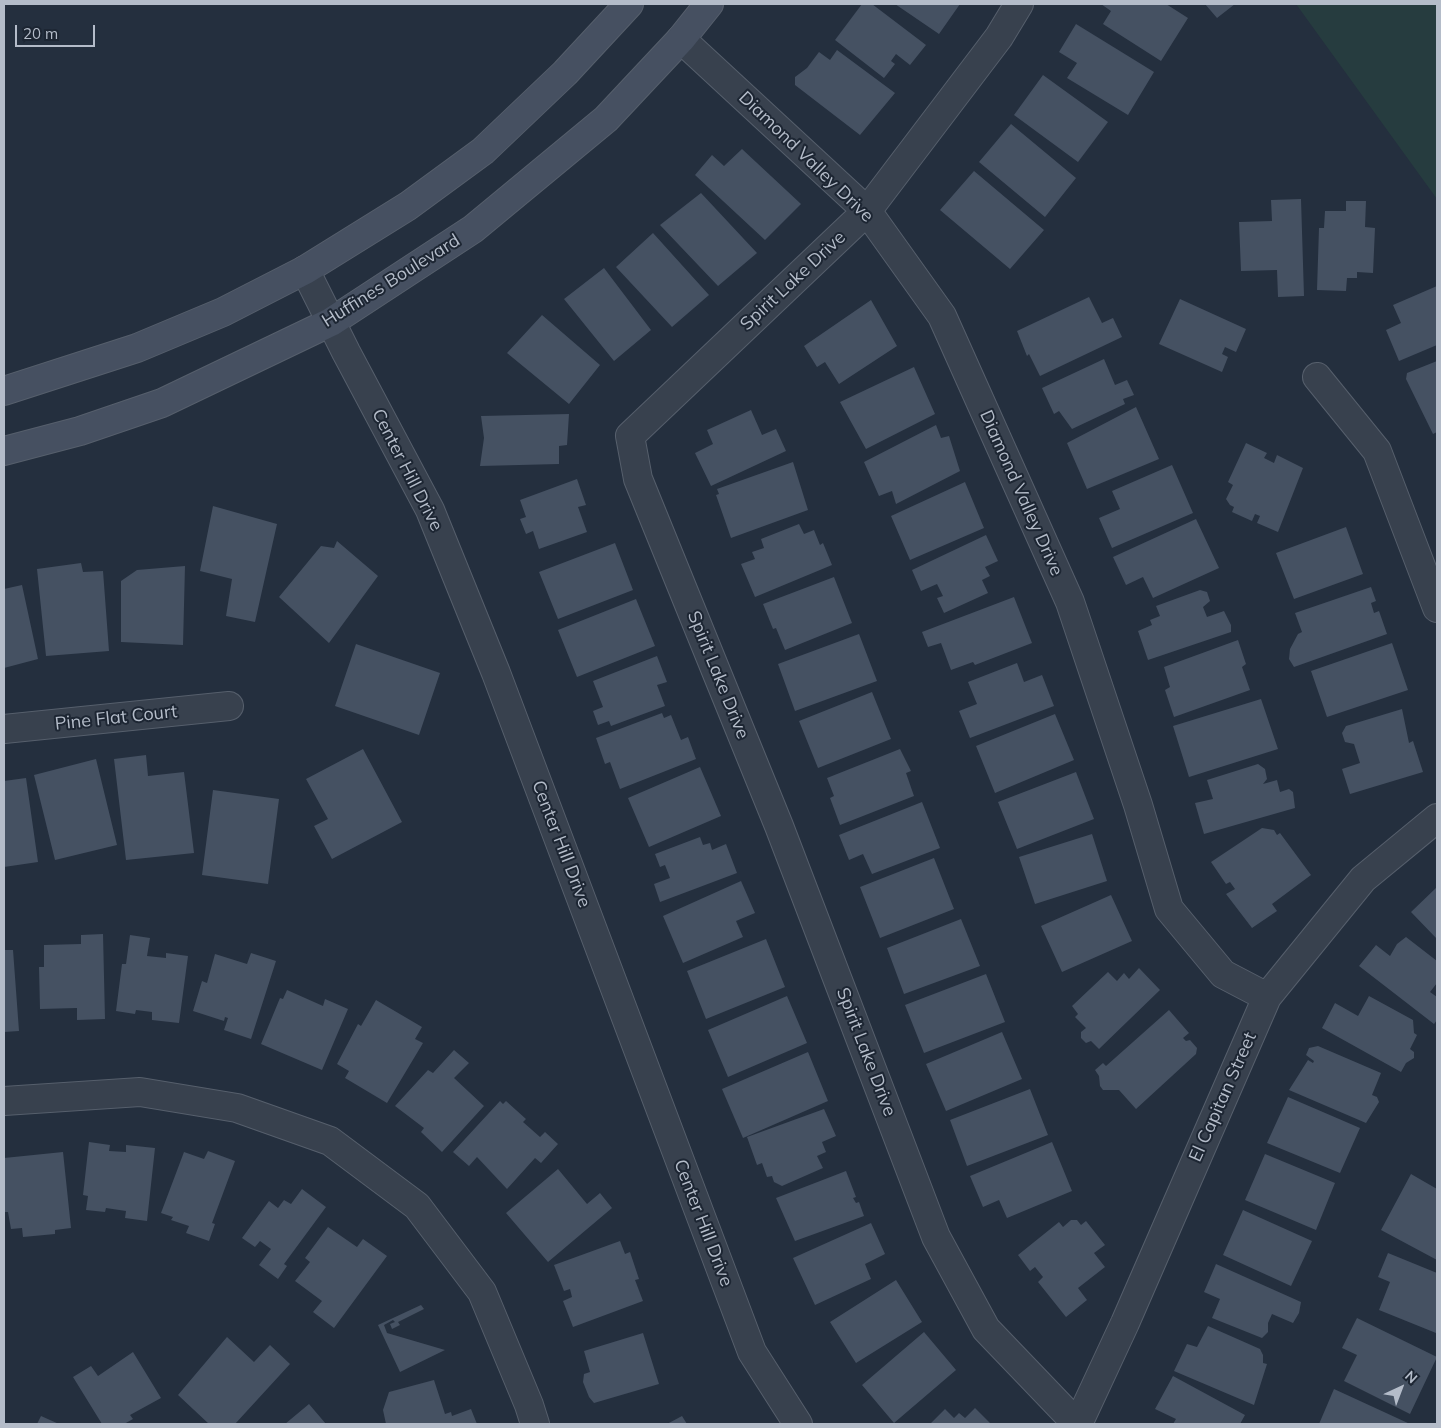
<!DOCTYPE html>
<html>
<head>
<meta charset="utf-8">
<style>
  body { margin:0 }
  #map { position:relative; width:1441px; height:1428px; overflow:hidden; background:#242f3e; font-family:Mulish,sans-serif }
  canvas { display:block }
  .frame { position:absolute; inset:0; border:5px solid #b4bcc9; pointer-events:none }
  .north { position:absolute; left:1376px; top:1363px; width:50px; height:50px; -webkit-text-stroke:4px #1d2633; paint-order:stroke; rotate:43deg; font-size:14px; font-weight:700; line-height:20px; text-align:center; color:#b4bcc9 }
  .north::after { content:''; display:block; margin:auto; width:18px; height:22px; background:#b4bcc9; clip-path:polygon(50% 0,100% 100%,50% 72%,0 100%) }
  .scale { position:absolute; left:15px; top:25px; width:80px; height:22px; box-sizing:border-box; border:2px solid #b4bcc9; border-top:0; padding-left:6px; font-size:15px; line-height:18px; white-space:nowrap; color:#b4bcc9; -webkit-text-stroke:4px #1d2633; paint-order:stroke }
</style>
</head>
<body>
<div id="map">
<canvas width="1441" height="1428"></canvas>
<div class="frame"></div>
<div class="north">N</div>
<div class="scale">20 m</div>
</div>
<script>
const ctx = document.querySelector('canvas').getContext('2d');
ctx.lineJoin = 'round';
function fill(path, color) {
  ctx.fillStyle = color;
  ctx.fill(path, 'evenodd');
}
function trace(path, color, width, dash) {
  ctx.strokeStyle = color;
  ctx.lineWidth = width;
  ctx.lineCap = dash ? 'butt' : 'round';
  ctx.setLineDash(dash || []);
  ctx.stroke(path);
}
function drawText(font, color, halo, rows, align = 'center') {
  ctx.font = font + ' Mulish,sans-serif';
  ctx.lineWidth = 4;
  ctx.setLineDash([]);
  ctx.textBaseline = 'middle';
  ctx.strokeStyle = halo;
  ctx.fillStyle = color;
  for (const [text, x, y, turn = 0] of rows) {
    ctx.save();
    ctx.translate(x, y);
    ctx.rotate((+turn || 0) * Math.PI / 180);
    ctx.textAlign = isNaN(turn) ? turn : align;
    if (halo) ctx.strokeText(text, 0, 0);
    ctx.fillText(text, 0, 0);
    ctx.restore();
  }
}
fill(new Path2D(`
  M1296 4H1437V199Z`), '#263c3f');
fill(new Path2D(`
  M862 4H872L926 45 910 65 896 54 891 61 895 64 884 78 835 40Z
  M895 4H960L939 34Z
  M1101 4H1166L1188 18 1161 61 1103 24 1111 11Z
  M1205 4H1235L1217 18Z
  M1076 24 1154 72 1128 115 1067 78 1077 63 1059 52Z
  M837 50 895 93 860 135 795 85V77L807 68 819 52 830 60Z
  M1043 75 1108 122 1078 162 1014 115Z
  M1011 124 1076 178 1045 217 979 162Z
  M742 149 801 204 765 240 695 175 712 155 724 166Z
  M974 171 1044 230 1010 269 940 210Z
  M701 193 757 253 718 286 660 225Z
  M1301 199 1304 296 1278 297 1277 270 1241 271 1239 222 1272 221 1271 200Z
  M1346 201H1366L1365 227 1375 228 1373 273 1357 272V278H1347L1346 291 1317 290 1319 228H1324L1325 211H1346Z
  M653 233 709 295 672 327 616 267Z
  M604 268 651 330 614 361 564 299Z
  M1437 286V345L1399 361 1386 330 1401 323 1393 305Z
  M1089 297 1102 323 1113 318 1122 337 1040 376 1029 354 1027 356 1017 331Z
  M1180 299 1246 329 1236 352 1225 347 1222 354 1228 357 1222 372 1159 344Z
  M871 300 897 346 839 384 825 362 817 367 804 346Z
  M542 315 600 365 569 404 507 353Z
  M1104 359 1115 385 1127 380 1134 395 1123 399 1125 404 1072 429 1059 411 1054 414 1042 388Z
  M1437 361V432L1433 434 1406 379 1407 373Z
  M914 367 935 414 866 449 840 402Z
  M1136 407 1159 459 1087 489 1067 443Z
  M751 410 762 435 776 429 786 451 711 486 695 453 713 444 707 430Z
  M569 414 567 445 559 446V464L480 466 484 438 481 416Z
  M936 425 941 438 949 436 960 471 896 504 892 491 879 496 864 462Z
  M1246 443 1267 453 1264 458 1274 463 1277 455 1303 468 1278 532 1257 523 1260 516 1255 514 1252 521 1232 512 1234 507 1230 505 1226 499 1233 485 1228 482Z
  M793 462 808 510 731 538 716 495 719 494 717 489Z
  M1172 465 1193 513 1112 548 1099 518 1120 509 1112 491Z
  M577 479 586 505 578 507 587 532 539 549 533 531 526 534 520 519 526 517 520 500Z
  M965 482 984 528 910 560 891 516Z
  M213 506 277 524 255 622 226 616 232 579 200 571Z
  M1196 519 1219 568 1153 598 1143 577 1126 585 1113 557Z
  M799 524 804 534 814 530 820 545 823 543 832 565 755 597 741 564 755 559 752 552 764 548 761 539Z
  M1346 527 1363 574 1294 599 1276 553Z
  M986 535 998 561 985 567 990 576 982 580 988 593 944 613 937 598 943 596 937 584 921 591 912 570Z
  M337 541 378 576 329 643 279 597 321 546 334 548Z
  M615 543 633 590 558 619 539 572Z
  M81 563 83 572 103 571 109 651 46 656 37 569Z
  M185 566 183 645 121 642V581L137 570Z
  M834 577 852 623 785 650 776 628 773 629 763 604Z
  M22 585 38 659 4 668V589Z
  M1371 587 1376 601 1371 603 1374 613 1379 611 1387 634 1294 667 1289 659 1290 649 1298 634 1302 632 1295 613Z
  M1200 590 1207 592 1210 601 1203 607 1207 617 1224 611 1231 625V632L1148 660 1138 631 1152 625 1150 620 1160 616 1156 606Z
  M1014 597 1032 643 975 665 973 662 951 670 941 643 928 647 922 632Z
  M636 599 655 646 577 677 558 630Z
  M859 634 877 681 795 711 778 664Z
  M1238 640 1246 664 1242 667 1250 690 1174 717 1165 690 1170 687 1164 667Z
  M1392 643 1408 690 1327 717 1311 671Z
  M356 644 440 673 419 735 335 706Z
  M657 656 667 682 657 685 665 706 611 726 609 721 598 725 593 711 603 707 593 681Z
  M1017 663 1024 682 1042 675 1054 706 970 738 959 711 977 704 968 682Z
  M872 692 891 739 818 768 799 721Z
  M1261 699 1278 749 1189 777 1173 726Z
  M1402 709 1409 743 1413 741 1423 772 1350 794 1342 769 1360 763 1354 744 1345 742 1342 733 1346 726Z
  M662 713 664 718 671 715 681 740 688 737 696 759 620 789 610 762 605 764 596 738Z
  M1055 714 1074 760 995 793 976 746Z
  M363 749 402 822 332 859 314 826 328 819 306 779Z
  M900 749 911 771 906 773 914 796 840 825 830 798 834 796 827 778Z
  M146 755 148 776 184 772 194 853 126 860 114 759Z
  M96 759 117 845 55 860 34 775Z
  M1258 764 1265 769 1267 779 1263 784 1277 780 1280 792 1289 789 1293 792 1295 808 1204 834 1195 803 1213 799 1207 780Z
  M700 767 721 816 649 847 628 798Z
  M1076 772 1094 819 1017 849 998 802Z
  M26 778 38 862 4 867V781Z
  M213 790 279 799 268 884 202 875Z
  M922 802 940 848 872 874 863 854 849 860 839 835Z
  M1262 828 1274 830 1277 835 1280 833 1311 875 1272 904 1277 911 1252 928 1226 894 1235 889 1230 882 1226 884 1211 862Z
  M1092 834 1107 881 1035 904 1019 857Z
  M700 837 703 845 710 843 712 850 726 844 737 873 660 902 654 884 670 878 665 865 660 867 655 854Z
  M934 858 954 909 880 938 860 887Z
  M741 881 755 913 736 921 743 937 683 963 663 916Z
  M1437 887V939L1411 912Z
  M1111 895 1132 941 1062 972 1041 926Z
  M961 919 980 966 904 994 887 948Z
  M103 934 105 1019 77 1020V1008L40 1009 39 967H44V945L81 944V935Z
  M130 935 150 938 147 956 166 958V953L188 956 179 1023 152 1020V1012L136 1010 135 1014 116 1011 122 964H126Z
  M1406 937 1437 961V983L1430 992 1437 997V1020L1434 1024 1359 966 1376 945 1390 956 1397 944Z
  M766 939 785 987 706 1019 687 971Z
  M4 950H13L19 1031 4 1032Z
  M251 953 276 961 251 1039 224 1030 228 1018 225 1017 224 1021 193 1011 202 981 207 983 215 954 247 964Z
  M1139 968 1160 990 1099 1049 1091 1041 1086 1043 1081 1038V1032L1086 1028 1075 1017 1078 1014 1072 1006 1108 972 1117 981 1124 973 1129 979Z
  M986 974 1005 1022 924 1053 905 1005Z
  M287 990 323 1006 325 999 348 1009 322 1070 261 1044 280 998 283 999Z
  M787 996 807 1043 728 1077 708 1030Z
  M1369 996 1413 1020 1414 1033 1417 1035 1410 1049 1414 1052V1058L1406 1063 1401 1072 1322 1028 1335 1003 1358 1016Z
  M376 1000 422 1027 415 1039 423 1043 387 1103 345 1078 349 1071 337 1064 358 1024 361 1026Z
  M1169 1010 1189 1033 1183 1038 1186 1041 1190 1040 1197 1048 1196 1054 1136 1109 1119 1090H1103L1100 1086 1099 1076 1095 1070 1103 1063 1106 1066Z
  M1002 1032 1022 1079 946 1111 926 1064Z
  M1318 1046 1381 1073 1372 1095 1377 1097 1379 1102 1366 1123 1289 1090 1308 1060 1313 1063 1314 1061 1306 1055 1309 1048Z
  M454 1050 469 1063 454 1078 484 1106 442 1152 421 1132 424 1128 395 1106 428 1070 433 1073Z
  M808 1052 828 1101 743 1138 722 1089Z
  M1030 1089 1048 1135 967 1166 950 1120Z
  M1288 1097 1360 1128 1340 1173 1267 1143Z
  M500 1101 503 1104 506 1101 526 1119 523 1122 540 1137 545 1132 558 1144 541 1163 535 1158 507 1189 477 1157 469 1166 453 1152Z
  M824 1109 836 1136 822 1142 826 1152 817 1156 823 1168 782 1186 774 1182 772 1176 767 1177 762 1163 757 1165 747 1137Z
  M89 1142 110 1145 109 1151 126 1152V1145L155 1148 147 1221 125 1218 126 1211 106 1208 105 1212 86 1210 88 1196 83 1195Z
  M1052 1142 1072 1191 1007 1218 999 1200 983 1207 970 1176Z
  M208 1151 235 1161 212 1223 215 1224 209 1241 186 1233 189 1226 171 1220 173 1217 161 1213 184 1152 204 1159Z
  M63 1152 71 1228 55 1230V1234L23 1237 22 1228 11 1229 8 1212H4V1158Z
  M1265 1154 1335 1183 1316 1230 1245 1200Z
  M558 1169 587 1204 600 1193 612 1208 548 1262 506 1213Z
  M846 1171 856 1197 853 1198 856 1203 859 1202 864 1216 795 1241 776 1198Z
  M1411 1174 1437 1189V1260L1381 1230Z
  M302 1189 326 1207 284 1264 287 1266 278 1279 259 1265 271 1249 260 1241 255 1247 242 1238 269 1201 278 1208 284 1200 291 1204Z
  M1243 1210 1312 1241 1291 1286 1223 1255Z
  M1071 1220H1077L1081 1225 1086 1221 1105 1245 1094 1253 1105 1267 1078 1288 1087 1300 1066 1317 1038 1282 1043 1277 1035 1267 1030 1271 1018 1255 1059 1222 1063 1227Z
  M871 1223 885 1254 865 1264 871 1279 815 1305 793 1258Z
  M328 1227 357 1247 363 1239 387 1256 334 1328 313 1312 322 1301 295 1281 310 1262 305 1258Z
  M620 1241 625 1254 630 1252 639 1279 635 1280 643 1301 573 1327 563 1301 572 1297 570 1289 564 1291 554 1265Z
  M1388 1253 1437 1273 1436 1333 1379 1310 1390 1282 1378 1277Z
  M1216 1264 1301 1302 1299 1313 1293 1323 1272 1314 1268 1323V1332L1262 1338 1212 1318 1220 1299 1204 1292Z
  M896 1280 922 1322 856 1363 830 1322Z
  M421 1305 424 1309 398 1322 400 1325 392 1329 390 1324 395 1322 393 1320 384 1325 387 1333 445 1350 400 1372 378 1325Z
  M1357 1318 1437 1357 1410 1414 1344 1381 1357 1355 1342 1348Z
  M1208 1326 1260 1349 1263 1355V1363L1267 1364 1254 1405 1174 1371 1187 1344 1197 1347Z
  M924 1332 956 1370 894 1423 862 1385Z
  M643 1333 659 1384 594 1403 589 1397 583 1382 584 1374 590 1372 584 1351Z
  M227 1337 254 1362 270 1345 290 1364 235 1424H209L178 1395Z
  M133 1352 161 1398 130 1415 133 1419 124 1424H102L73 1377 91 1366 98 1376Z
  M1173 1376 1245 1415 1240 1424H1173L1176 1419 1155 1409Z
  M434 1380 445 1414 451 1412 452 1416 471 1409 477 1424H386L383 1410 389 1392Z
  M1334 1389 1410 1424H1319Z
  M309 1404 326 1424H285Z
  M975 1408 991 1424H930L945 1409 954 1418 959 1413 965 1418Z
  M41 1416 59 1424H37Z
  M682 1416 687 1424H667Z`), '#455162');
const minor = new Path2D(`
  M1019 4 999 37 867 211 630 436 638 479 779 826 936 1237 986 1329 1077 1424
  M681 39 867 211 942 316 1070 602 1138 805 1169 909 1223 974 1267 997
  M1317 377 1377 451 1437 608
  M4 729 229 706
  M4 1101 140 1092 237 1108 330 1141 417 1206 482 1292 529 1405 535 1424
  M1078 1424 1125 1323 1267 997 1363 879 1437 818`);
const tertiary = new Path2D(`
  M305 270 346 352 430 510 496 673 752 1352 798 1424`);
const secondary = new Path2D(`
  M4 391 137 348 223 312 305 270 408 206 483 151 565 73 629 4
  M4 451 80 431 162 403 331 322 473 229 606 119 681 39 709 4`);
trace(minor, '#565f6c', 30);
trace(tertiary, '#565f6c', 30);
trace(secondary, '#565f6c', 30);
trace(minor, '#38414e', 28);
trace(tertiary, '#38414e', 28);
trace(secondary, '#465061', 28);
drawText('18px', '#b4bcc9', '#1d2633', [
  ["Diamond Valley Drive",806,157,44],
  ["Huffines Boulevard",391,281,-32],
  ["Spirit Lake Drive",793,281,-43],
  ["Center Hill Drive",407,470,63],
  ["Diamond Valley Drive",1021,493,66],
  ["Spirit Lake Drive",718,675,68],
  ["Pine Flat Court",116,718,-6],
  ["Center Hill Drive",561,844,69],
  ["Spirit Lake Drive",866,1052,69],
  ["El Capitan Street",1223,1097,-66],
  ["Center Hill Drive",703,1223,69]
]);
</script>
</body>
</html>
